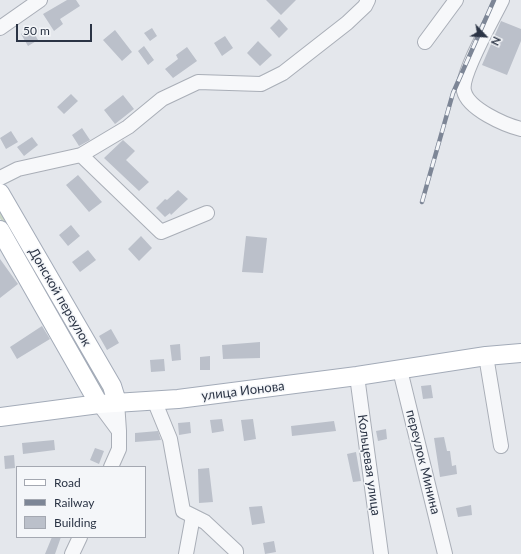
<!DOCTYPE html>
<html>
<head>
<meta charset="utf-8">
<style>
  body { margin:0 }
  #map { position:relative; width:521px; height:554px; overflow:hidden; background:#e4e7ec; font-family:Lato,sans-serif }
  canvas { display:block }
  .legend { position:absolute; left:16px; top:466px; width:130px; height:72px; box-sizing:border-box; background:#f4f6f9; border:1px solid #a4a8b1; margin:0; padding:5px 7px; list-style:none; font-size:12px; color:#2b3445 }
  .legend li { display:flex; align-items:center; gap:8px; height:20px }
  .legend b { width:20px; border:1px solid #a4a8b1 }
  .north { position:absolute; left:465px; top:16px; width:40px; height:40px; -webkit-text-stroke:3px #f4f6f9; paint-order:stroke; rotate:115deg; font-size:11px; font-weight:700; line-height:16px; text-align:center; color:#2b3445 }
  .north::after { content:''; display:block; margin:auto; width:14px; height:18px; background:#2b3445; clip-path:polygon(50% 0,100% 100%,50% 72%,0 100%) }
  .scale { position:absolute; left:16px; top:24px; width:76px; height:18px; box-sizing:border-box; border:2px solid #2b3445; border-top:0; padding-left:5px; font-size:12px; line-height:14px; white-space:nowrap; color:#2b3445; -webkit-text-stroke:3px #f4f6f9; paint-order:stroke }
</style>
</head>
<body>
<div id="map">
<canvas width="521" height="554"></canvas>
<ul class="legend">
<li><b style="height:5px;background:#fff"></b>Road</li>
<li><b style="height:5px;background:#7d8696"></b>Railway</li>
<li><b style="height:11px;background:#bbc0ca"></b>Building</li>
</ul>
<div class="north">N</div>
<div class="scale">50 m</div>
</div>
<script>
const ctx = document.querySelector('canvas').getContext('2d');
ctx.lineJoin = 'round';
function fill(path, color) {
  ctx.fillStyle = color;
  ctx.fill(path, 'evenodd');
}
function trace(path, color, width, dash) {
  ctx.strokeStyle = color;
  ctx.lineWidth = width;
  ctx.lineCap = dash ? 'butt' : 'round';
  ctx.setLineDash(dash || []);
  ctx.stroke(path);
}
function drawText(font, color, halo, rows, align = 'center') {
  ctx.font = font + ' Lato,sans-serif';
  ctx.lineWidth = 3;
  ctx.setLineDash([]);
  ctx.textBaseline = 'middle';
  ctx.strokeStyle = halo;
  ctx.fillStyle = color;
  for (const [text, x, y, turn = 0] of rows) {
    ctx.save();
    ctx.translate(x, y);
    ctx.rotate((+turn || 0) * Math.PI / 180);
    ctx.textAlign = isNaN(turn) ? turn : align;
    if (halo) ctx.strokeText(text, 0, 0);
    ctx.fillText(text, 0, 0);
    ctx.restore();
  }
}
fill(new Path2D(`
  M0 208 107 395 102 397 98 391 0 218Z`), '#c9d6c5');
fill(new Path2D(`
  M67 0H76L80 6 60 19 63 24 54 31 43 14Z
  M266 0H296L281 15Z
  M279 19 288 29 279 38 270 28Z
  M501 21 521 29V41L507 75 482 65Z
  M31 28 38 40 28 46 21 34Z
  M152 28 157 36 150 41 144 33Z
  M115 30 132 52 122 61 103 40Z
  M225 36 233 48 222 56 214 43Z
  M258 41 272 55 260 66 247 53Z
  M144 46 154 60 148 65 138 51Z
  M187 47 197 61 173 78 165 69 178 59 176 55Z
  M71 94 78 101 64 114 57 107Z
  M123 95 134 109 115 124 104 110Z
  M82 128 90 140 79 146 72 135Z
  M11 131 18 142 6 149 0 138Z
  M32 137 38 145 24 156 17 147Z
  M123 140 135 151 126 160 149 182 139 191 104 158Z
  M78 175 102 202 89 212 66 185Z
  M178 190 188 199 171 215 170 213 165 217 156 208 165 199 167 200Z
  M71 225 80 236 68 246 59 235Z
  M141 236 152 248 139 261 128 249Z
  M246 236 267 238 263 273 242 272Z
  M88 250 96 260 80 272 72 262Z
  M0 259 18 284 0 298Z
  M42 326 50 339 17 359 10 347Z
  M111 329 119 343 107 350 99 336Z
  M260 342V358L223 359 222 345Z
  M180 344 181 360 172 361 170 345Z
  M210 356V370H200V357Z
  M164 359 165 371 151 372 150 360Z
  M431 385 433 398 423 399 421 386Z
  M222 419 224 431 212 433 210 420Z
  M253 419 256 439 244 441 241 420Z
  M334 421 336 431 292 436 291 426Z
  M190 422 191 433 179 435 178 423Z
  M386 429 387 439 378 441 376 431Z
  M158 431 161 440 135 442V433Z
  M444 437 447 451H450L452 466 456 465 457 474 440 477 434 438Z
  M54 440 55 450 23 454 22 443Z
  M95 448 104 451 99 464 90 460Z
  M356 452 361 481 353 482 347 454Z
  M14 455 15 468 5 469 4 456Z
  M209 468 213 502 199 503 198 469Z
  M471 505 472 515 458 517 456 508Z
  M262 506 265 523 252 525 249 507Z
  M52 537H61L55 554H45Z
  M274 541 276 552 265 554 263 543Z`), '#bbc0ca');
const minor = new Path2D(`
  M502 0C494 17 460 75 464 91 468 109 505 125 521 129
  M0 28 40 0
  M425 42 456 0
  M81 155 161 232 207 213
  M0 178 18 169 81 155 128 127 162 99 198 82 261 84 283 73 347 23 365 6 368 0
  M486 356 501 446
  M400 370 445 554
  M357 376 381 554
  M154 400 170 439 183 511 205 522 236 551V554
  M99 404 119 431 117 402
  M111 467 119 449V431
  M72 554 80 537
  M186 554 193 516`);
const major = new Path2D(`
  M0 193 112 386 117 402
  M0 230 99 404
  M0 417 99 404 178 399 357 376 486 356 521 353`);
trace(minor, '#a9aeb7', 16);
trace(major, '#a3abb8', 20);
trace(minor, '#f7f8fa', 14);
trace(major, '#fff', 18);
const rail = new Path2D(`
  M422 202 453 93 494 0`);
trace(rail, '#7d8696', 4.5);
trace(rail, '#f4f6f9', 3, [9]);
drawText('13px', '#2b3445', '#f4f6f9', [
  ["Донской переулок",60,297,60],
  ["улица Ионова",243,391,-7],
  ["переулок Минина",423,462,76],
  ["Кольцевая улица",369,465,82]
]);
</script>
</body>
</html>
